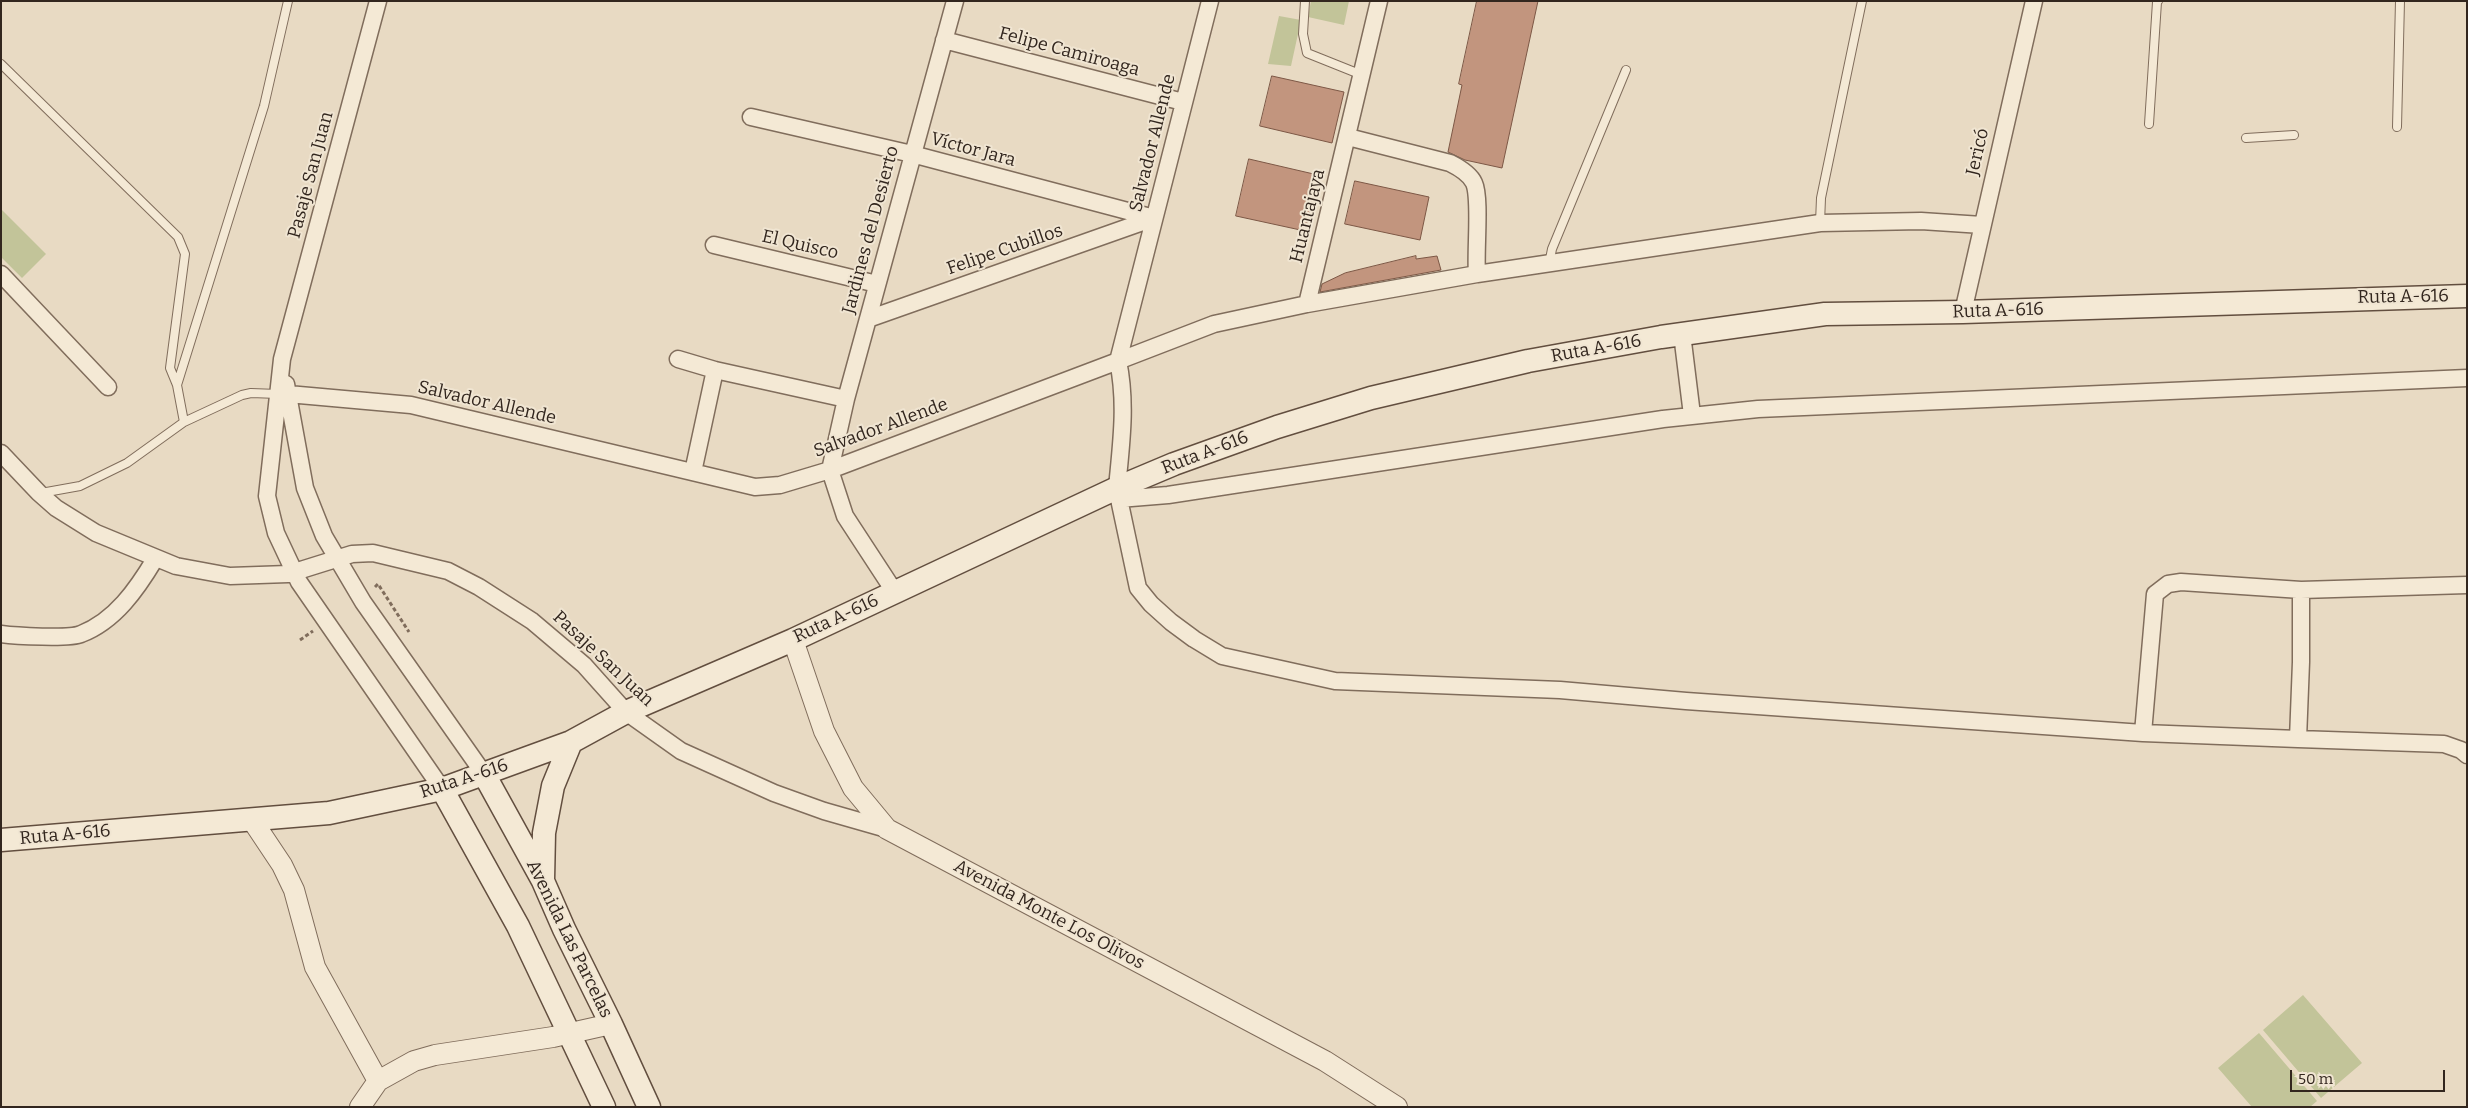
<!DOCTYPE html>
<html>
<head>
<meta charset="utf-8">
<style>
  body { margin:0 }
  #map { position:relative; width:2468px; height:1108px; overflow:hidden; background:#e8dac3; font-family:Bitter,serif }
  canvas { display:block }
  .frame { position:absolute; inset:0; border:2px solid #32261e; pointer-events:none }
  .scale { position:absolute; left:2290px; top:1070px; width:155px; height:22px; box-sizing:border-box; border:2px solid #32261e; border-top:0; padding-left:6px; font-size:15px; line-height:18px; white-space:nowrap; color:#32261e; -webkit-text-stroke:4px #f0e5d2; paint-order:stroke }
</style>
</head>
<body>
<div id="map">
<canvas width="2468" height="1108"></canvas>
<div class="frame"></div>
<div class="scale">50 m</div>
</div>
<script>
const ctx = document.querySelector('canvas').getContext('2d');
ctx.lineJoin = 'round';
function fill(path, color) {
  ctx.fillStyle = color;
  ctx.fill(path, 'evenodd');
}
function trace(path, color, width, dash) {
  ctx.strokeStyle = color;
  ctx.lineWidth = width;
  ctx.lineCap = dash ? 'butt' : 'round';
  ctx.setLineDash(dash || []);
  ctx.stroke(path);
}
function drawText(font, color, halo, rows, align = 'center') {
  ctx.font = font + ' Bitter,serif';
  ctx.lineWidth = 4;
  ctx.setLineDash([]);
  ctx.textBaseline = 'middle';
  ctx.strokeStyle = halo;
  ctx.fillStyle = color;
  for (const [text, x, y, turn = 0] of rows) {
    ctx.save();
    ctx.translate(x, y);
    ctx.rotate((+turn || 0) * Math.PI / 180);
    ctx.textAlign = isNaN(turn) ? turn : align;
    if (halo) ctx.strokeText(text, 0, 0);
    ctx.fillText(text, 0, 0);
    ctx.restore();
  }
}
fill(new Path2D(`
  M1311 1H1349L1344 25 1308 17Z
  M1279 16 1301 20 1291 66 1268 64Z
  M1 209 46 254 22 278 1 257Z
  M2303 995 2362 1063 2321 1098 2263 1030Z
  M2259 1033 2317 1101 2310 1107H2252L2218 1068Z`), '#c2c499');
const building = new Path2D(`
  M1477 1H1538L1502 168 1465 160 1448 152 1462 85 1459 84Z
  M1272 76 1344 92 1332 143 1260 126Z
  M1249 159 1318 175 1305 231 1236 216Z
  M1355 181 1429 197 1420 240 1345 224Z
  M1416 256V259L1437 256 1441 270 1320 292 1322 284 1345 273Z`);
fill(building, '#c2957e');
trace(building, '#7c5745', 1);
const service = new Path2D(`
  M1305 1 1303 34 1307 53 1362 75
  M1 64 178 237 185 254 170 368 177 385 184 422 127 463 80 486 41 493
  M2149 124 2157 2 2158 1
  M2397 127 2400 1
  M2246 138 2294 135
  M1820 223 1821 198 1862 1
  M1549 264 1552 249 1626 70
  M177 385 264 106 288 1
  M184 422 242 395 251 393 278 394`);
const minor = new Path2D(`
  M378 1 282 359 267 496 276 533 299 582 442 789
  M944 40 1183 102
  M751 117 912 154 1154 218
  M1348 137 1450 163C1458 167 1470 174 1474 183 1481 198 1475 253 1477 274
  M1982 225 1921 221 1820 223 1477 274 1307 304 1214 324 1118 361C1127 404 1121 445 1117 488L1119 499 1168 495 1663 419 1758 409 2467 378
  M714 245 877 284
  M1 274 108 387
  M1307 304 1379 1
  M1963 312 2034 1
  M868 319 1154 218
  M1682 334 1692 415
  M678 359 715 370 846 399
  M286 384 305 488 324 536 363 602 484 774
  M288 394 411 405 755 487 780 485 830 470 1118 361 1210 1
  M1 453 39 493 56 508 96 533 176 566 230 576 288 574 352 554 373 553 448 571 479 587 532 621 584 665 626 712 681 751 774 793 824 811 887 829
  M693 472 715 370
  M1119 499 1138 588 1151 604 1171 622 1194 639 1222 656 1335 681 1560 690 1686 701 2143 733 2298 739 2301 662V590
  M894 591 845 516 830 470 846 399 955 1
  M1 634C15 636 70 639 81 634 115 621 137 589 155 559
  M2143 733 2155 594 2168 584 2181 582 2301 590 2467 585
  M2298 739 2444 744 2461 750 2467 755`);
const tertiary = new Path2D(`
  M793 640 824 731 853 788 887 829 1325 1061 1397 1107
  M252 820 282 865 294 890 315 967 378 1081
  M360 1107 378 1081 414 1061 435 1055 553 1037 611 1024`);
const secondary = new Path2D(`
  M484 774 543 881 564 929 611 1024 649 1107
  M442 789 518 926 604 1107
  M1 840 329 813 442 789 571 742 626 712 793 640 1117 488 1174 464 1277 427 1371 398 1528 361 1661 337 1825 314 1963 312 2467 296
  M543 880 544 833 553 786 571 742`);
trace(service, '#806d5c', 10);
trace(minor, '#806d5c', 19);
trace(tertiary, '#806d5c', 22);
trace(secondary, '#624e3f', 25);
trace(new Path2D(`
  M375 587 378 584 409 632
  M300 640 313 631`), '#806d5c', 3, [4, 2.5]);
trace(service, '#f4e9d5', 8);
trace(minor, '#f4e9d5', 16);
trace(tertiary, '#f4e9d5', 20);
trace(secondary, '#f4e9d5', 22);
drawText('18px', '#32261e', '#f0e5d2', [
  ["Felipe Camiroaga",1069,52,15],
  ["Salvador Allende",1153,143,-76],
  ["Víctor Jara",973,150,15],
  ["Jericó",1978,152,-77],
  ["Pasaje San Juan",311,175,-75],
  ["Huantajaya",1308,216,-76],
  ["Jardines del Desierto",871,230,-75],
  ["El Quisco",800,245,13],
  ["Felipe Cubillos",1005,250,-19],
  ["Ruta A-616",2403,297,-1],
  ["Ruta A-616",1998,311,-2],
  ["Ruta A-616",1596,349,-10],
  ["Salvador Allende",487,403,13],
  ["Salvador Allende",881,428,-20],
  ["Ruta A-616",1205,453,-21],
  ["Ruta A-616",836,619,-25],
  ["Pasaje San Juan",603,659,43],
  ["Ruta A-616",464,779,-18],
  ["Ruta A-616",65,835,-5],
  ["Avenida Monte Los Olivos",1049,915,28],
  ["Avenida Las Parcelas",569,939,64]
]);
</script>
</body>
</html>
